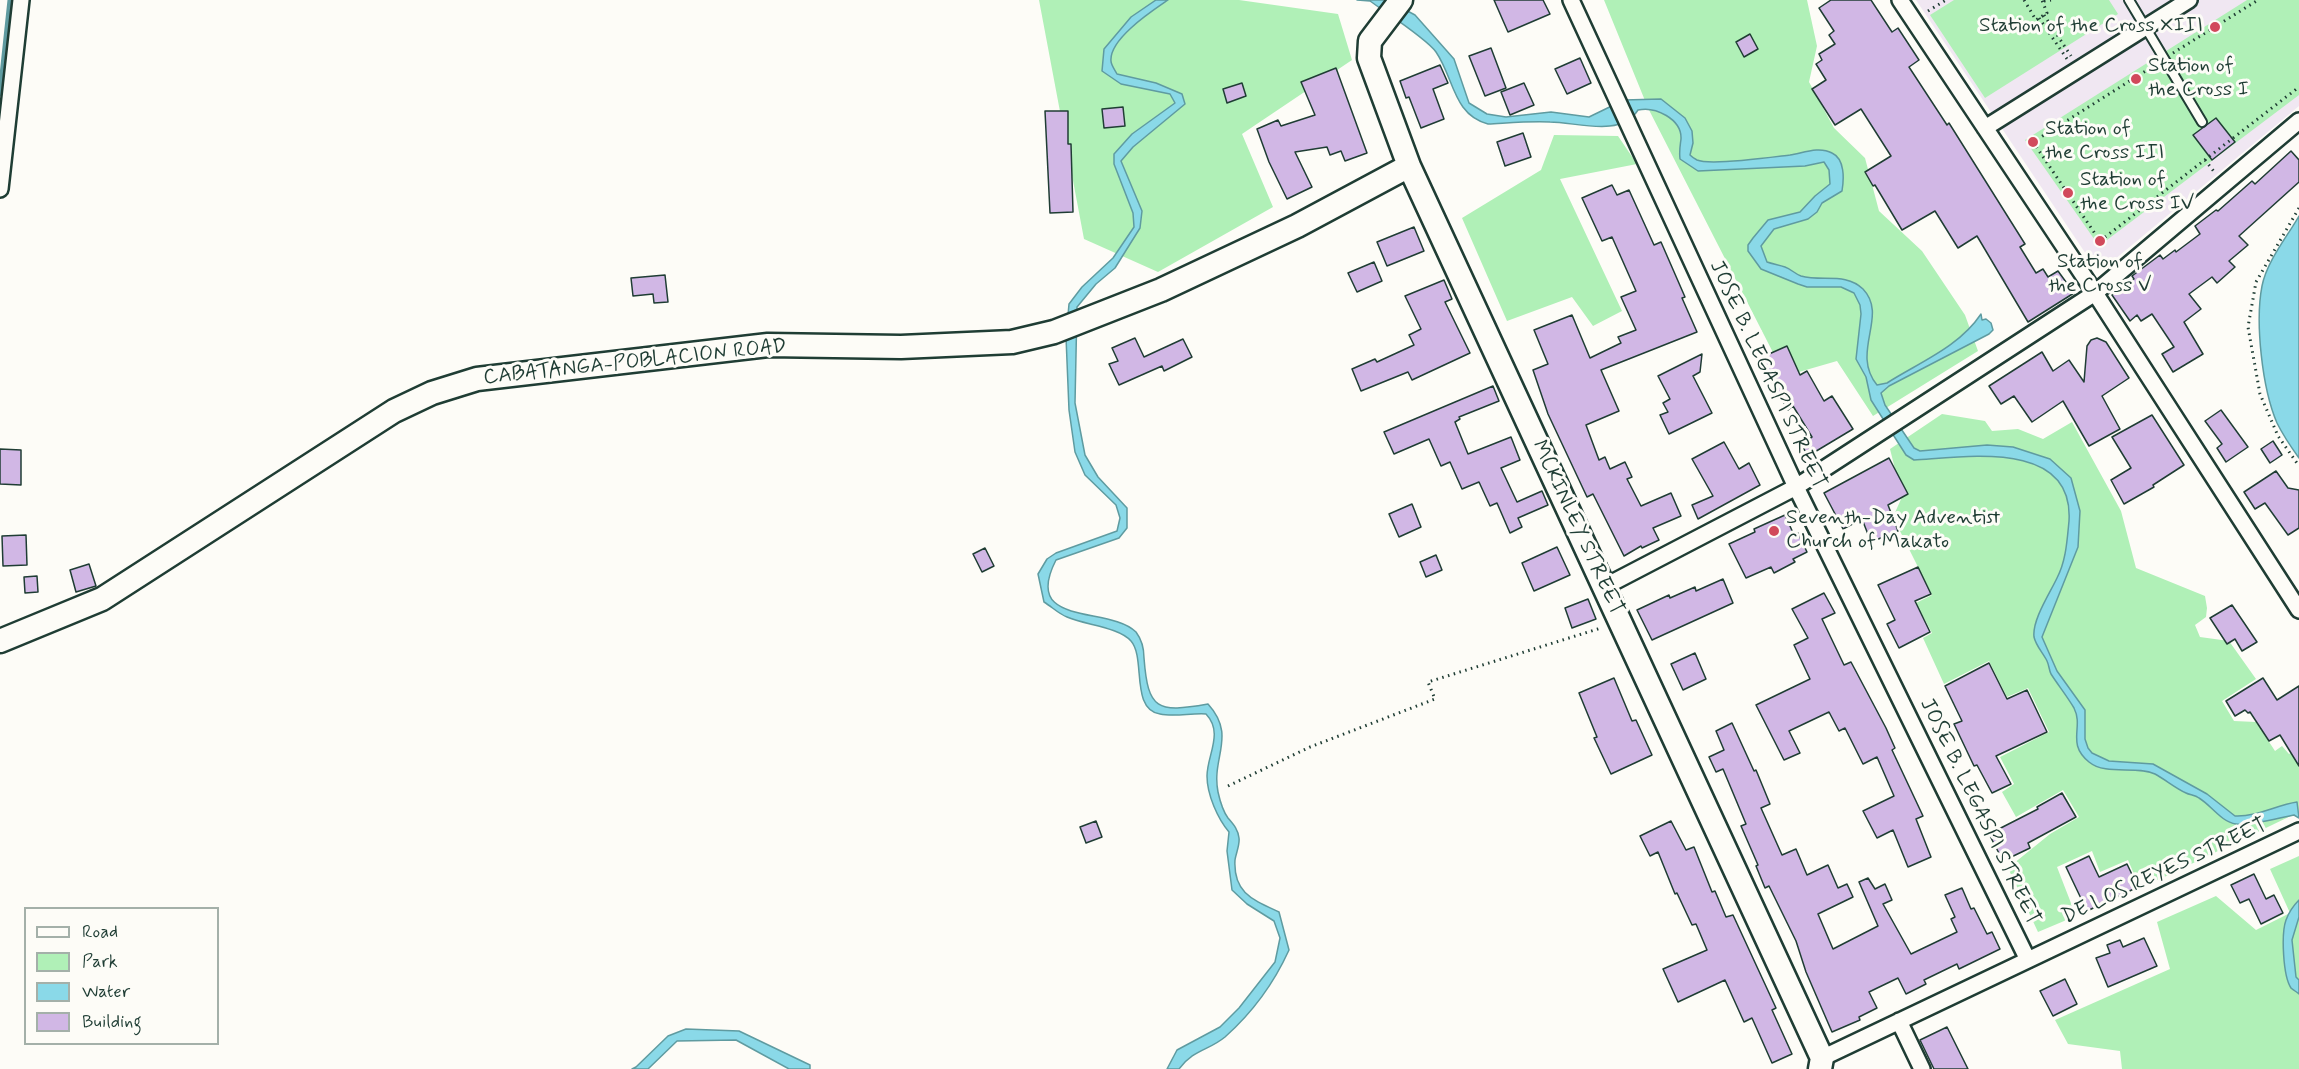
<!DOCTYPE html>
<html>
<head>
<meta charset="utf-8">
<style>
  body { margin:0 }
  #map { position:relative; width:2299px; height:1069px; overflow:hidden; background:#fdfcf7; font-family:Mynerve,sans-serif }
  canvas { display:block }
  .legend { position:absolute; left:24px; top:907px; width:195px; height:138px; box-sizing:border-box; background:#fdfcf7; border:2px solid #a4b0a9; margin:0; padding:8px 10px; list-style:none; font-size:18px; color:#1f3d34 }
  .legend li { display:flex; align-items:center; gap:12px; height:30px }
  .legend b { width:30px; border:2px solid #a4b0a9 }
</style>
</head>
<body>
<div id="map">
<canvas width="2299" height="1069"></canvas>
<ul class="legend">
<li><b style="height:8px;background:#fdfcf7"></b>Road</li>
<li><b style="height:16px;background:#b0f0b7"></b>Park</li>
<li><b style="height:16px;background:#8ad9e8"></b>Water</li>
<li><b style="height:16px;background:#d1b7e5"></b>Building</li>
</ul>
</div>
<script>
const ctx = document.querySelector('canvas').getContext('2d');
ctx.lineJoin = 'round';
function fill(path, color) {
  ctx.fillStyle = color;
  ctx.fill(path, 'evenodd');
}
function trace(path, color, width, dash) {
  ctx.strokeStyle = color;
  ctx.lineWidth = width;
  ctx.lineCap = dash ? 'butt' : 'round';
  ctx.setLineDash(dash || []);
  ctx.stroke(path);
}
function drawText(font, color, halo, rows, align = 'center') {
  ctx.font = font + ' Mynerve,sans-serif';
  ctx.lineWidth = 6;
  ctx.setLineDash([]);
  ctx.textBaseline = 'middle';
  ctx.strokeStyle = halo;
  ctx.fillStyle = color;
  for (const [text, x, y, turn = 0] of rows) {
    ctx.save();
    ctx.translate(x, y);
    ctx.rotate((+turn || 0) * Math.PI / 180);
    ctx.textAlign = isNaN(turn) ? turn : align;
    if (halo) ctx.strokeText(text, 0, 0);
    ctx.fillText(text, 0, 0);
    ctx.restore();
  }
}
fill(new Path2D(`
  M1916 0H2299V106L2108 265 2099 268 2094 266Z`), '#f0e7f2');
fill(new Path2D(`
  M1039 0H1239L1338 14 1352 60 1242 134 1273 207 1158 272 1084 239Z
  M1604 0H1807L1817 46 1809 82 1834 128 1865 158 1879 211 1922 251 1965 315 1978 351 1873 416 1837 361 1785 376 1648 108Z
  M1954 0H2109L2118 14 1985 98 1930 15Z
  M2247 0H2299V95L2099 246 2025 140Z
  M1554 135 1618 136 1637 164 1560 179 1622 311 1593 326 1572 297 1507 321 1462 218 1541 170Z
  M1942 414 1985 421 1992 431 2018 429 2043 439 2072 422 2121 511 2136 568 2205 596 2207 608 2206 617 2195 625 2200 637 2229 641 2256 679 2222 701 2234 721 2256 722 2275 751 2282 746 2289 754 2299 748V812L2158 880 2134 874 2128 860 2100 872 2092 851 2057 867 2076 916 2038 932 2008 868 2050 834 2079 817 2063 790 2016 817 2002 792 2014 784 2000 757 2049 732 2028 688 2007 697 1989 661 1944 684 1923 638 1932 633 1916 603 1932 595 1893 517 1902 497 1890 449Z
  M2299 856V1069H2122L2120 1051 2068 1044 2055 1020 2170 969 2157 922 2216 896 2256 930 2290 913 2270 869Z`), '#b0f0b7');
const water = new Path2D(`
  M1156 0H1168C1152 11 1109 39 1111 61 1111 65 1115 70 1117 74L1156 83 1182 94 1185 104 1133 147 1121 161 1142 211 1140 228 1115 268 1096 284 1077 307 1075 403 1085 455 1098 477 1127 508V528L1119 538 1056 560C1021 628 1109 605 1136 632 1142 640 1144 648 1144 658 1148 710 1157 713 1208 704 1237 736 1211 757 1218 792 1220 801 1222 810 1228 818 1233 824 1238 829 1239 838 1240 845 1236 853 1235 860 1233 893 1253 900 1279 912L1289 950C1274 983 1252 1013 1225 1037 1208 1051 1194 1049 1179 1069H1167L1177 1050 1220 1027 1239 1008 1275 962 1280 938 1274 921 1247 904 1232 890 1227 851 1229 832C1218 819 1207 795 1207 776 1207 755 1224 733 1206 714 1191 713 1174 717 1160 714 1130 709 1146 658 1131 641 1119 627 1085 625 1067 617 1059 614 1052 607 1044 602L1038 574 1047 559 1056 553 1117 531 1120 518 1116 505 1085 475 1075 452 1069 410 1066 337 1069 304 1082 287 1113 258 1134 227 1133 213 1114 164V154L1132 134 1175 103 1170 94 1121 84 1102 71 1104 49 1131 17Z
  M1357 0H1387L1415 15 1454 59 1469 103 1487 114 1506 117 1551 112 1589 117 1624 100 1661 99 1685 118 1692 131 1693 143 1690 155C1692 157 1695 159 1697 160 1711 166 1773 157 1790 155 1803 153 1819 146 1832 153 1845 159 1844 179 1842 191L1822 203 1817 212 1808 219 1774 229 1761 246 1767 262C1773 264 1779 265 1785 267 1791 269 1795 274 1801 276 1822 282 1846 272 1863 289 1889 316 1850 352 1877 385L1887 383C1920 362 1959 347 1981 314L1982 320 1986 319 1991 323 1993 330 1989 334 1889 386 1881 393 1885 405 1914 448 1920 451 1987 445 2013 447 2050 459 2071 478 2080 511 2078 547 2042 637 2057 671 2085 710V739L2088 748 2092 753 2109 761 2153 764 2207 794 2235 816C2257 817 2276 805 2297 802L2299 818 2294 815C2278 818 2251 826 2236 824 2221 822 2211 805 2199 798 2195 795 2190 795 2186 793 2175 788 2166 780 2155 774 2136 765 2106 776 2089 762 2066 743 2084 728 2074 708 2067 696 2058 685 2051 674 2049 670 2049 665 2047 661 2043 653 2036 646 2034 637 2032 620 2050 593 2057 578 2066 561 2067 541 2069 521 2074 439 1966 457 1914 460L1906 455 1871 400 1866 377 1856 359 1861 314 1860 305 1854 293 1841 287H1807L1798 284 1761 269 1748 251V245L1753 238 1768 220 1800 212 1815 196 1830 184 1829 170 1824 162 1805 166 1698 171 1680 159C1679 151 1680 147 1681 139 1682 119 1655 106 1638 110 1620 138 1577 122 1550 122 1529 121 1508 123 1488 124 1453 115 1454 78 1436 52 1427 39 1385 12 1370 1Z
  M2299 216V458C2291 447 2283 435 2277 423 2262 388 2255 322 2262 286 2267 261 2287 237 2299 216Z
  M2299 900V917L2292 940 2296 977 2299 980V994C2298 993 2292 989 2291 988 2283 976 2281 934 2286 920 2289 912 2293 906 2299 900Z
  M686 1029 739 1031 810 1065V1069H789L736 1040 677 1041 648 1069H632L636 1067 668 1036Z`);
fill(water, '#8ad9e8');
trace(water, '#5f9ba0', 1.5);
trace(new Path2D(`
  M0 94 10 0`), '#5f9ba0', 5);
const building = new Path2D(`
  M1494 0H1543L1550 14 1508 32Z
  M1831 0H1871L1892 32 1898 28 1919 60 1909 67 1947 125 1949 123 2025 244 2020 247 2036 273 2043 269 2048 277 2058 271 2074 293 2028 322 1977 236 1958 248 1935 211 1902 230 1875 185 1873 186 1865 172 1891 156 1861 109 1835 125 1812 89 1826 80 1816 64 1822 60 1819 54 1835 44 1829 35 1834 31 1819 8Z
  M1750 34 1758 49 1744 57 1736 42Z
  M1491 48 1506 88 1485 96 1469 56Z
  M1580 58 1591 83 1567 94 1555 69Z
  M1440 65 1448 83 1433 89 1444 119 1421 128 1409 97 1406 98 1400 81Z
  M1336 68 1367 153 1345 161 1341 151 1330 155 1327 147 1295 152 1312 187 1287 199 1269 162 1257 129 1278 120 1281 126 1315 115 1301 82Z
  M1242 83 1246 96 1227 103 1223 89Z
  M1524 83 1534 105 1510 115 1501 92Z
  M1123 107 1125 126 1104 128 1102 109Z
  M1045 111H1068V144H1071L1073 212 1050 213Z
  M2216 118 2235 142 2212 160 2193 135Z
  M1523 133 1531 157 1505 166 1497 142Z
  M2291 151 2299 160V182L2239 236 2248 245 2229 261 2235 267 2217 283 2212 277 2189 294 2201 309 2184 322 2203 354 2173 372 2162 354 2174 347 2152 314 2141 321 2137 315 2130 321 2112 295 2134 279 2132 276 2160 255 2163 259 2175 250 2176 252 2200 234 2195 226 2216 210 2218 211 2252 181 2255 184Z
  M1612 185 1617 195 1629 190 1654 245 1661 242 1685 297 1682 298 1697 332 1601 370 1619 411 1586 425 1599 460 1605 457 1610 469 1625 462 1632 477 1627 479 1641 506 1671 493 1681 516 1653 528 1659 540 1642 548 1641 546 1624 556 1593 494 1587 497 1548 414 1533 370 1548 364 1534 330 1572 315 1590 358 1621 343 1618 337 1636 330 1621 297 1636 291 1612 237 1602 241 1582 198Z
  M1414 227 1424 251 1387 266 1377 242Z
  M1374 262 1382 281 1357 292 1348 273Z
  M665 275 668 302 654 303 653 294 633 296 631 278Z
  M1444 280 1452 299 1445 302 1470 353 1412 380 1408 372 1361 391 1352 369 1375 359 1377 362 1414 345 1409 335 1421 329 1405 296Z
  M1135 338 1144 357 1183 339 1192 357 1164 371 1162 366 1119 385 1109 364 1118 361 1112 348Z
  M2097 338 2106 342 2129 378 2102 396 2120 429 2089 446 2063 401 2032 422 2014 396 2001 404 1989 386 2042 352 2053 371 2069 360 2084 382 2087 346 2091 340Z
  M1787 346 1800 375 1807 371 1824 401 1832 396 1853 429 1808 456 1801 444 1812 437 1793 406 1788 410 1771 382 1760 358Z
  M1702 354 1700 372 1693 376 1712 413 1669 434 1660 415 1668 412 1663 403 1670 399 1658 376Z
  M1493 386 1499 401 1459 417 1460 419 1455 422 1468 454 1511 437 1520 460 1501 468 1517 502 1542 491 1548 505 1518 518 1522 527 1510 533 1497 503 1490 506 1479 482 1462 489 1450 462 1441 466 1429 439 1394 454 1384 432Z
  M2221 410 2248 447 2226 462 2217 448 2222 444 2205 421Z
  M2152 415 2184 465 2153 485 2154 487 2124 504 2111 480 2131 468 2112 437Z
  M2273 441 2282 455 2270 463 2261 449Z
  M1724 442 1739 469 1749 463 1760 485 1698 519 1692 505 1713 496 1692 459Z
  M0 449 21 450V485L0 484Z
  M1889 458 1908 494 1888 505 1898 531 1871 542 1862 519 1843 529 1824 493Z
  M2276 471 2288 488 2299 490V528L2288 535 2265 503 2255 509 2244 492Z
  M1412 504 1421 527 1399 537 1389 514Z
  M1785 515 1794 535 1798 533 1807 552 1793 559 1795 562 1774 573 1771 567 1746 578 1729 544 1755 532 1754 529Z
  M26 535 27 565 3 566 2 536Z
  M1557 547 1570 575 1534 591 1522 563Z
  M985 548 994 566 982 572 973 554Z
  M1436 555 1442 570 1426 577 1420 562Z
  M89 564 96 586 76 592 70 570Z
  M1918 567 1931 594 1915 601 1930 632 1899 648 1887 624 1895 620 1878 585Z
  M37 576 38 592 25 593 24 577Z
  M1723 579 1733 603 1652 640 1637 610 1669 595 1670 598 1695 587 1696 591Z
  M1824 593 1835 613 1822 619 1844 665 1851 662 1886 728 1895 748 1892 750 1923 816 1916 819 1931 857 1908 867 1893 830 1877 838 1863 811 1894 796 1877 757 1863 764 1845 728 1839 731 1829 712 1789 731 1800 753 1784 760 1756 705 1810 679 1794 645 1808 638 1792 609Z
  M1588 599 1596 619 1572 628 1565 608Z
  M2232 605 2257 642 2242 651 2235 639 2227 644 2210 618Z
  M1695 653 1706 679 1683 690 1671 664Z
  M1989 663 2007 699 2027 690 2047 732 1996 756 2011 784 1992 793 1977 765 1974 766 1954 724 1962 721 1945 686Z
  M1614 678 1632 721 1636 720 1652 755 1611 774 1594 738 1597 737 1579 693Z
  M2263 678 2277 700 2299 686V766L2280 735 2269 741 2250 712 2248 713 2245 710 2235 716 2226 701Z
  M1732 723 1754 771 1756 770 1770 804 1761 808 1782 855 1796 849 1807 875 1828 865 1838 888 1847 884 1853 897 1818 914 1833 949 1878 926 1859 882 1868 878 1875 889 1885 884 1892 900 1883 904 1911 954 1957 932 1951 919 1955 917 1945 895 1962 888 1971 909 1974 908 1987 934 1992 932 2000 949 1959 969 1957 964 1924 980 1926 984 1906 994 1898 978 1869 992 1877 1008 1859 1017 1860 1020 1832 1032 1806 972 1796 941 1769 886 1765 888 1756 866 1758 865 1741 826 1746 824 1723 769 1716 772 1709 757 1724 750 1716 731Z
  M2062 793 2076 817 2028 843 2030 848 2003 861 1989 834 2038 809 2037 807Z
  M1096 821 1102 837 1086 843 1080 827Z
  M1671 821 1686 850 1694 847 1712 892 1715 891 1726 917 1733 915 1776 1008 1772 1010 1792 1054 1772 1063 1752 1018 1744 1022 1725 980 1678 1002 1663 969 1707 950 1696 924 1692 925 1677 893 1675 894 1658 852 1650 856 1640 836Z
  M2089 856 2099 877 2127 864 2138 887 2087 911 2066 867Z
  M2254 874 2266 899 2274 895 2283 913 2261 924 2249 899 2240 903 2231 885Z
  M2144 938 2157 966 2108 987 2096 958 2110 953 2107 945 2120 940 2123 947Z
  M2065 979 2077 1004 2053 1016 2040 991Z
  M1947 1027 1968 1069H1934L1920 1040Z`);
fill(building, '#d1b7e5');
trace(building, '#1f3d34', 1.5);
const lane = new Path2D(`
  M2129 0 2202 122`);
const street = new Path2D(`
  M1571 0 1796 487 2028 960
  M1900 0 2095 293 2299 610
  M1985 128 2189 0
  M0 189 21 0
  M1604 587 1796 487 2095 293 2299 121
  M1899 1021 1922 1069
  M1822 1058 2299 831`);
const secondary = new Path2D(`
  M1401 0 1370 41 1369 58 1409 166 1822 1058 1820 1069
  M0 641 102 599 394 411 432 393 477 379 768 345 901 347 1012 342 1054 332 1161 290 1297 226 1409 166`);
trace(lane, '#1f3d34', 12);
trace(street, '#1f3d34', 20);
trace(secondary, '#1f3d34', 27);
trace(new Path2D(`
  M2024 0 2036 20 2047 13 2042 0
  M2044 1 2051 0
  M1928 11 1946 0
  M2044 15 2071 56
  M2039 18 2067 59
  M2173 53 2258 0
  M2155 65 2033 142 2100 241 2299 87
  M2205 160 2215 173
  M2299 208 2256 282 2248 327 2260 394 2278 436 2299 466
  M1228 786 1310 747 1435 699 1428 682 1601 628`), '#1f3d34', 3, [1.5, 4.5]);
trace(lane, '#fdfcf7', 8);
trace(street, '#fdfcf7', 15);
trace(secondary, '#fdfcf7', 22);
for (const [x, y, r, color] of [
  [2215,27,6,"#d1495b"],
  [2136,79,6,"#d1495b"],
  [2033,142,6,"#d1495b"],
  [2068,193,6,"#d1495b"],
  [2100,241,6,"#d1495b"],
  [1774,531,6,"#d1495b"]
]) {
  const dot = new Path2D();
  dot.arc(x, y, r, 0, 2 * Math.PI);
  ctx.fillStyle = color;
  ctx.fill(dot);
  trace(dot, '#fdfcf7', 2);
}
drawText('21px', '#1f3d34', '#fdfcf7', [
  ["Station of the Cross XIII",2203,27,"right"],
  ["Station of",2148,67],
  ["the Cross I",2148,91],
  ["Station of",2045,130],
  ["the Cross III",2045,154],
  ["Station of",2080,181],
  ["the Cross IV",2080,205],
  ["Station of",2100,263,"center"],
  ["the Cross V",2100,287,"center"],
  ["Seventh-Day Adventist",1786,519],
  ["Church of Makato",1786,543]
], 'left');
drawText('21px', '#1f3d34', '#fdfcf7', [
  ["CABATANGA-POBLACION ROAD",635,363,-6],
  ["JOSE B. LEGASPI STREET",1767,375,65],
  ["MCKINLEY STREET",1577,528,65],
  ["JOSE B. LEGASPI STREET",1979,812,64],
  ["DE LOS REYES STREET",2165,872,-25]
]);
</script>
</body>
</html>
